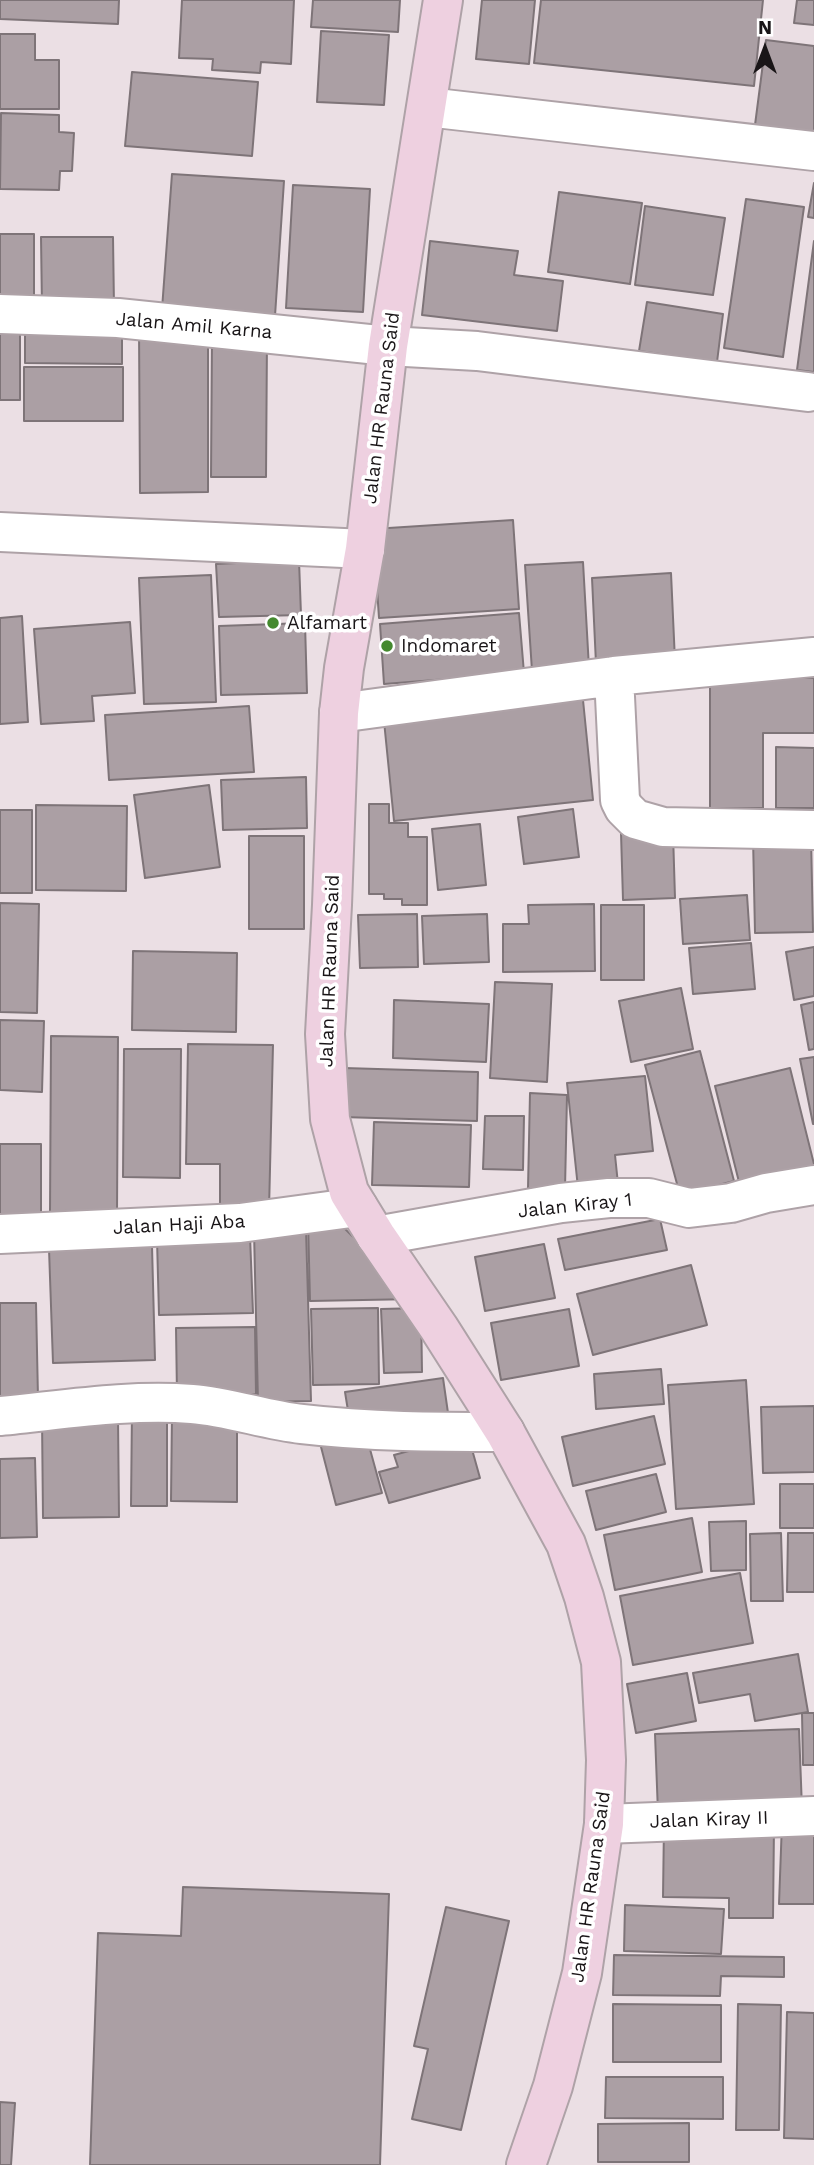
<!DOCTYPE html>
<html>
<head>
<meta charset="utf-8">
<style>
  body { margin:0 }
  #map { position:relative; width:814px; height:2165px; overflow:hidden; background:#ebdfe4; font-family:"Work Sans",sans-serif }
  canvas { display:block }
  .north { position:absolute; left:730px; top:14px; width:70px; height:70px; -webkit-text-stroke:5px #fff; paint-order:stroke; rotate:0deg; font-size:19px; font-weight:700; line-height:28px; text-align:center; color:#191517 }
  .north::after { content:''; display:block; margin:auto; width:24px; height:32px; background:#191517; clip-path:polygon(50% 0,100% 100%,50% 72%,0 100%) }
</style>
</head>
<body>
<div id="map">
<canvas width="814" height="2165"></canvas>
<div class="north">N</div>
</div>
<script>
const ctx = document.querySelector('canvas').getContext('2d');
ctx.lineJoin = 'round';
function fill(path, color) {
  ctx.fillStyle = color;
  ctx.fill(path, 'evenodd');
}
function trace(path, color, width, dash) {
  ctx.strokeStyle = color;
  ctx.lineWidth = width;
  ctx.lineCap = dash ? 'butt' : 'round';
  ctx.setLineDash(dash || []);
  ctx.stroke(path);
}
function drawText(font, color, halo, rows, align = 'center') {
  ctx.font = font + ' "Work Sans",sans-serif';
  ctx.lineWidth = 7;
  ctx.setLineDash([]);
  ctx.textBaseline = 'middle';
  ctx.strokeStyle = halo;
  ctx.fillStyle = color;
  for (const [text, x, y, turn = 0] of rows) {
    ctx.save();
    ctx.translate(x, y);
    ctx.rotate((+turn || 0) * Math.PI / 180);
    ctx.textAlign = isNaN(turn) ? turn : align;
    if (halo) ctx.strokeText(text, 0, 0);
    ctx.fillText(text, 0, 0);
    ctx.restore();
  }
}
const building = new Path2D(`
  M0 0H119L118 24 0 19Z
  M182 0H294L291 64 261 62 260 73 212 70 213 59 179 58Z
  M313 0H400L398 32 311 27Z
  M482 0H535L529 64 476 59Z
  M541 0H763L754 86 534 63Z
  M797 0H814V25L794 23Z
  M321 31 389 35 384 105 317 102Z
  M0 34H35V60H59V109H0Z
  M766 40 814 46V133L755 125Z
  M132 72 258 82 252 156 125 146Z
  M1 113 59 115V132L74 133 72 171H60L59 190 0 189Z
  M172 174 284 181 275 316 162 309Z
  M814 183V218L808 217Z
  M293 185 370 189 363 312 286 308Z
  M559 192 642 203 630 284 548 272Z
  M746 199 804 207 783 357 724 348Z
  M645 206 725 218 713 295 635 285Z
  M0 234H34V301L0 302Z
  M41 237H113L114 307 42 308Z
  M430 241 518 251 514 275 563 281 557 331 422 315Z
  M814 241V372L797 370Z
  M647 302 723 314 717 362 639 351Z
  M25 320 122 321V364L25 363Z
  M0 325H20V400H0Z
  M139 328H208V492L140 493Z
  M212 337H267L266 477H211Z
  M24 367H123V421H24Z
  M513 520 519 609 379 618 373 529Z
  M299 560 301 615 219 617 216 564Z
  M583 562 589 668 532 671 525 565Z
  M671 573 675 661 596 664 592 578Z
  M211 575 216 702 144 704 139 578Z
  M519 613 524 673 384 684 380 624Z
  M22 616 28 722 0 724V618Z
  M130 622 135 693 92 696 94 721 41 724 34 629Z
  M305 623 307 693 221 695 219 626Z
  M710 678H814V733H763V808H710Z
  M582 690 593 800 394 821 383 711Z
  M249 706 254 772 109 780 105 715Z
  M776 747 814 748V808H776Z
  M306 777 307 828 223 830 221 780Z
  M209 785 220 867 145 878 134 795Z
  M369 804H389V823H408V837H427V905H402V899H384V894H369Z
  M36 805 127 806 126 891 36 890Z
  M573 809 579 857 524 864 518 817Z
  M0 810H32V893H0Z
  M480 824 486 885 438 890 432 829Z
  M621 833H673L675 898 623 900Z
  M249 836H304V929H249Z
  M811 836 813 932 755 933 753 837Z
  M747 895 750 940 683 944 680 899Z
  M0 903 39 904 37 1013 0 1012Z
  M594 904 595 971 503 972V924H529L528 905Z
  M601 905H644V980H601Z
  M417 914 418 967 360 968 358 915Z
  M487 914 489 962 424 964 422 916Z
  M751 943 755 989 693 994 689 948Z
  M814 947V996L794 1000 786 952Z
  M133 951 237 953 236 1032 132 1030Z
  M495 982 552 984 547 1082 490 1078Z
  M681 988 693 1049 631 1062 619 1001Z
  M394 1000 489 1004 486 1062 393 1058Z
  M814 1002V1049L809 1050 801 1005Z
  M0 1020 44 1021 42 1092 0 1090Z
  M51 1036 118 1037 117 1214 50 1213Z
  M188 1044 273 1045 269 1210 220 1209V1164H186Z
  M124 1049H181L180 1178 123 1177Z
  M700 1051 734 1181 680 1195 645 1065Z
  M814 1057V1124H813L800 1059Z
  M344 1068 478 1072 477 1121 342 1117Z
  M790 1068 814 1164V1172L741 1190 715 1086Z
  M645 1076 653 1151 615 1155 618 1184 578 1188 567 1083Z
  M530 1093 567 1095 565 1189 528 1188Z
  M485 1116H524L523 1170 483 1169Z
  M374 1122 471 1125 469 1187 372 1185Z
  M0 1144H41V1219H0Z
  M660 1219 667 1250 565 1270 558 1239Z
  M336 1220 416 1299 310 1301 308 1221Z
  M306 1230 311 1401 258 1402 254 1231Z
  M250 1236 253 1313 159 1315 157 1239Z
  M544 1244 555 1298 485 1311 475 1257Z
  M152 1246 155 1360 53 1363 49 1249Z
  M691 1265 707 1325 593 1355 577 1294Z
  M0 1303H36L38 1398 0 1399Z
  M378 1308 379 1384 313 1385 311 1309Z
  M421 1308 422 1372 384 1373 381 1309Z
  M569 1309 579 1366 501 1380 491 1323Z
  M255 1327 256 1394 177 1395 176 1328Z
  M661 1369 664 1404 596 1409 594 1374Z
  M443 1378 448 1413 349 1417 345 1392Z
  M746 1380 754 1504 676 1509 668 1385Z
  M814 1406V1472L763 1473 761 1407Z
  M132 1409 167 1410V1506H131Z
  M172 1414 237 1415V1502L171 1501Z
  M654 1416 665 1464 573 1486 562 1437Z
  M118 1417 119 1517 43 1518 42 1418Z
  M365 1431 382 1493 336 1505 320 1443Z
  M468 1435 480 1478 389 1503 379 1472 398 1467 394 1455Z
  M35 1458 37 1537 0 1538V1459Z
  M656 1474 666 1512 596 1530 586 1491Z
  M780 1484H814V1528H780Z
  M692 1518 702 1572 615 1590 604 1535Z
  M746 1521V1570L711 1571 709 1522Z
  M781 1533 783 1601H751L750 1534Z
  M788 1533H814V1592H787Z
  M740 1573 753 1643 633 1665 620 1596Z
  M798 1654 808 1712 755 1721 750 1694 699 1703 693 1673Z
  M687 1673 696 1721 636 1733 627 1684Z
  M802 1713H814V1765H803Z
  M799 1729 802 1809 658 1813 655 1734Z
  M782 1822 814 1824V1904H779Z
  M664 1824 774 1825 773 1918H729V1898L663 1897Z
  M183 1887 389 1894 380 2165H90L98 1933 181 1936Z
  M625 1905 724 1909 721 1954 624 1951Z
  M446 1907 509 1921 461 2130 412 2119 428 2049 414 2046Z
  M614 1955 784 1957V1977L721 1976 720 1996 613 1995Z
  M613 2004 721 2005V2062H613Z
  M738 2004 781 2005 779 2130H736Z
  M787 2012 814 2013V2139L784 2138Z
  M606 2077H723V2119L605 2118Z
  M0 2102 15 2103 11 2165H0Z
  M689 2123V2162H598V2124Z`);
fill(building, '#ab9fa4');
trace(building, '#7e7478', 2);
const street = new Path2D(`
  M427 107 814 151
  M0 314 118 318 388 346 477 351 808 392
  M0 532 365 549
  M614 676 620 800 624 808 635 819 663 827 814 830
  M339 713 614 676 814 657
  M0 1234 240 1223 358 1207
  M376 1236 561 1203 609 1198H649L689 1208 731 1203 766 1193 814 1185
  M0 1416C63 1410 129 1399 192 1404 230 1407 265 1420 302 1424 370 1432 437 1432 505 1432
  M604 1824 814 1816`);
const secondary = new Path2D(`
  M443 0 388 346 365 549 344 668 339 713 332 905 325 1034 330 1119 349 1192 376 1236 439 1328 505 1432 566 1544 584 1597 601 1662 606 1760 604 1824 582 1973 553 2086 526 2165`);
trace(street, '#aea2a7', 42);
trace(secondary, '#aea2a7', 42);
trace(street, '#fff', 38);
trace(secondary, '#eed0e0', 38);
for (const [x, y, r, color] of [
  [273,623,7,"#44892e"],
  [387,646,7,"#44892e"]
]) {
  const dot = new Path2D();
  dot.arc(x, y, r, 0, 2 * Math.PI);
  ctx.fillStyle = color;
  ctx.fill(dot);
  trace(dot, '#fff', 2.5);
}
drawText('19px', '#191517', '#fff', [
  ["Jalan Amil Karna",194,326,5],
  ["Jalan HR Rauna Said",382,408,-83],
  ["Jalan HR Rauna Said",330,971,-88],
  ["Jalan Kiray 1",575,1206,-6],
  ["Jalan Haji Aba",179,1225,-3],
  ["Jalan Kiray II",709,1820,-2],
  ["Jalan HR Rauna Said",591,1887,-82]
]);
drawText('19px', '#191517', '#fff', [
  ["Alfamart",287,623],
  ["Indomaret",401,646]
], 'left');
</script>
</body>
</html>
